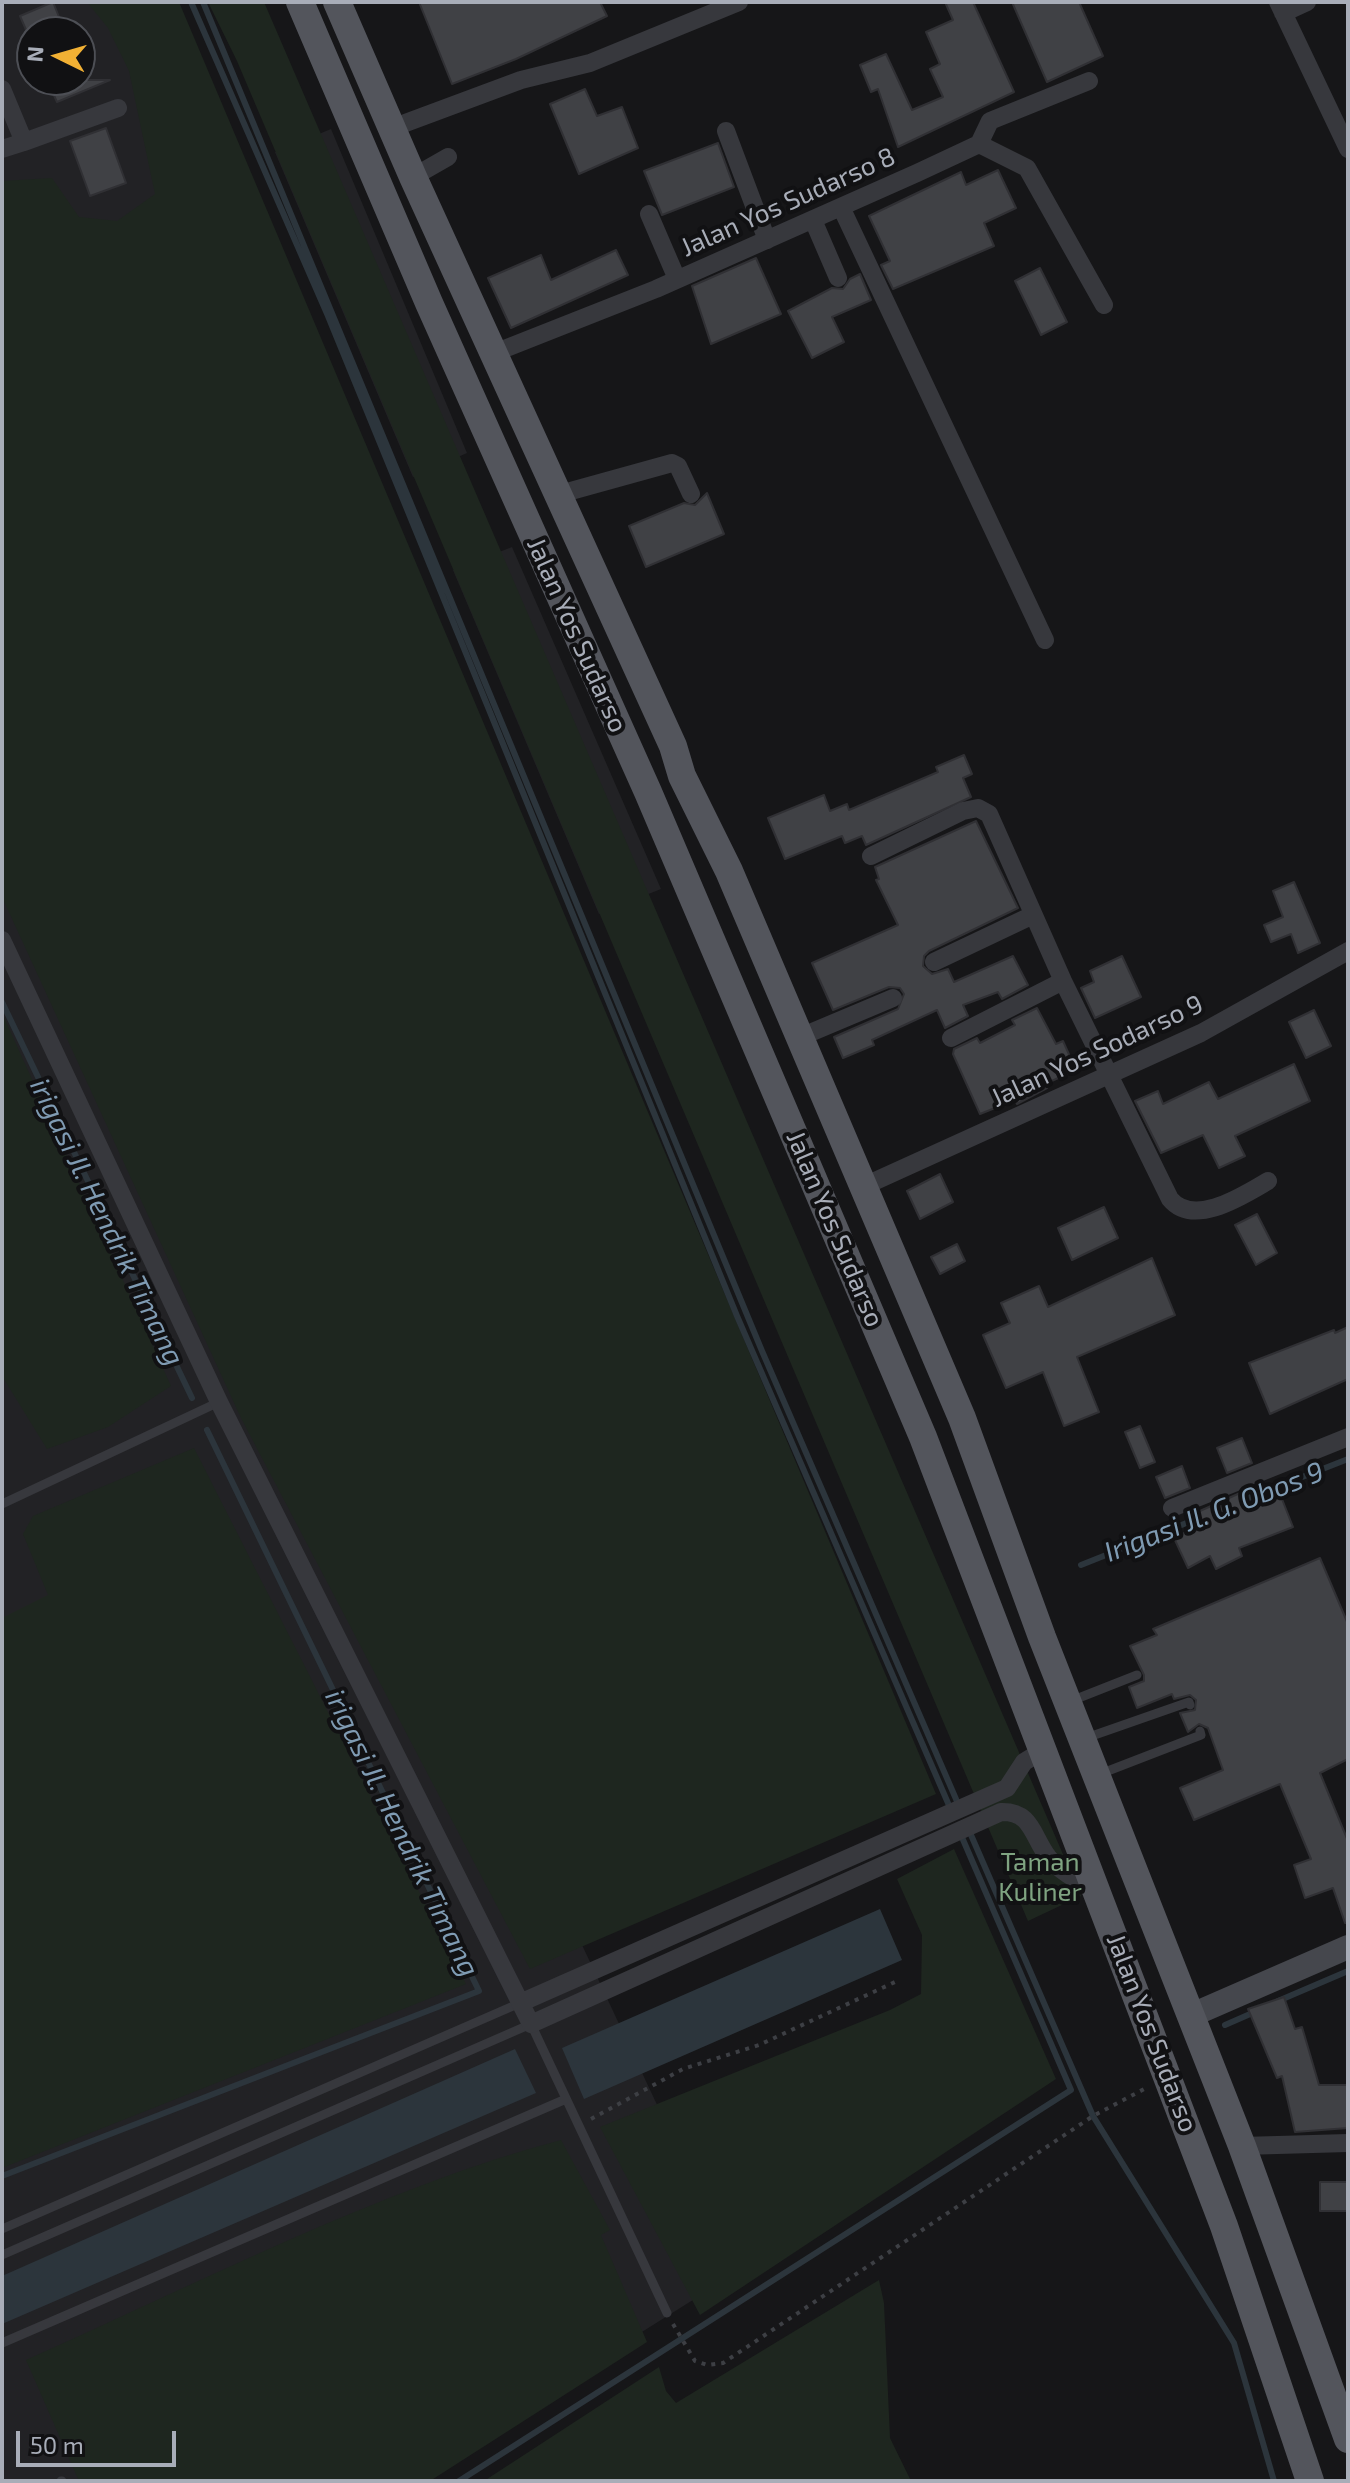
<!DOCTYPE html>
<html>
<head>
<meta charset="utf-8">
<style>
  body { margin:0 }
  #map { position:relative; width:1350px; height:2483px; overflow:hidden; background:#161618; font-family:"Exo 2",sans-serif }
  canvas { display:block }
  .frame { position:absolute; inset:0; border:4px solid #a8adb8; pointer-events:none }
  .north { position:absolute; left:16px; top:16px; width:80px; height:80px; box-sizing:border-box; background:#111113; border:2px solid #4d4f55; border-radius:50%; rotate:275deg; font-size:22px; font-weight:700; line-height:32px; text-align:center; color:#a8adb8 }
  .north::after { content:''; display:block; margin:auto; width:28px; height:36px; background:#f2b134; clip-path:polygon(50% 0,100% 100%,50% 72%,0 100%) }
  .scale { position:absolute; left:16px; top:2431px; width:160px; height:36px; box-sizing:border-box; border:4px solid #a8adb8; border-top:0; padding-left:10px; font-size:24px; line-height:28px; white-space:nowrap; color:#a8adb8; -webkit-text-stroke:6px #111113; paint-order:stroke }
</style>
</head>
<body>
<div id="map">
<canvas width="1350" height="2483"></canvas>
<div class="frame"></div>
<div class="north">N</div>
<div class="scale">50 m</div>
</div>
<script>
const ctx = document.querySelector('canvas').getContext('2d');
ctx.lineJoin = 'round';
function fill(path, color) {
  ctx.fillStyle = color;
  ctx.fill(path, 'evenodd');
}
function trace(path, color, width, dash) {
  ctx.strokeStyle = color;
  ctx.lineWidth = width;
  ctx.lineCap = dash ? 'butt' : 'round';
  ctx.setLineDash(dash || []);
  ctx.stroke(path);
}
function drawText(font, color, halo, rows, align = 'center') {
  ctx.font = font + ' "Exo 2",sans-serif';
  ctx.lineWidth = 8;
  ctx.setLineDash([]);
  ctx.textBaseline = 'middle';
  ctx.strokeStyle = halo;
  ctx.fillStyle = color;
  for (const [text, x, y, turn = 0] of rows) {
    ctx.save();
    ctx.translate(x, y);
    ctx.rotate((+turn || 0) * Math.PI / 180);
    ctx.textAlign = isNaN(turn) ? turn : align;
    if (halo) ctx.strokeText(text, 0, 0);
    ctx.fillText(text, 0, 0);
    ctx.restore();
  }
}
fill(new Path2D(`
  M2 2H149L233 203 2 288ZM32 32H80V80H32Z
  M331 129 467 453 413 477 275 152Z
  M512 547 661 889 599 914 453 570Z
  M2 709 736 2273 404 2481H2Z`), '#222225');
fill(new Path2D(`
  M87 2H179L936 1794 530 1969 241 1418 2 897V181L52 178 79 217 117 221 155 194 129 71 108 28Z
  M208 2H264L1081 1896 1028 1921 237 61Z
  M2 1013 171 1386 108 1427 47 1449 2 1376Z
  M194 1448 466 1984 2 2168V1618L48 1595 23 1534 33 1516Z
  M954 1849 1056 2079 700 2315 600 2127 890 2010 921 1994 922 1935 897 1879Z
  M561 2140 610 2230 601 2235 647 2342 430 2481H79L26 2360C197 2284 381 2188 561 2140Z
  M879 2280 884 2303 890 2438 911 2481H484L659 2367 666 2391 676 2403Z`), '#1e261f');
fill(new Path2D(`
  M880 1909 902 1960 584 2099 562 2048Z
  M515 2049 536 2093 2 2324V2276Z`), '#2c353c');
trace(new Path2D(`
  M191 2 328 316 737 1316 951 1810
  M203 2 762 1351 959 1806
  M2 1002 192 1398
  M1236 1503 1348 1459
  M1081 1565 1199 1518
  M968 1828 1093 2116 1234 2343 1274 2481
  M1278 2001 1348 1971
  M1225 2025 1257 2011
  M2 2176 479 1991 207 1430
  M459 2481 1071 2090 961 1835`), '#2c353c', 6);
const building = new Path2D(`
  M53 2 65 32H27L20 16Z
  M419 2H600L607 16 516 59 452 84Z
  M945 2H973L1014 92 898 147 878 89 871 92 860 65 886 54 912 110 943 97 930 69 940 64 926 32 953 20Z
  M1012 2H1079L1103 56 1047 82Z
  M47 80H110L57 102Z
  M585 89 597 116 622 107 638 148 579 174 550 104Z
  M106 128 126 183 90 196 70 141Z
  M718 143 734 187 662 215 644 171Z
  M998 170 1016 208 984 223 994 246 893 289 881 265 890 261 869 216 961 172 966 185Z
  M616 250 628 275 511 328 488 278 541 255 551 280Z
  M756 258 781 314 711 344 692 286Z
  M1040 268 1067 322 1041 335 1015 281Z
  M860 274 871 300 832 317 844 342 812 358 788 311 832 288 843 289 850 279Z
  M707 493 724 534 646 567 629 526 684 503 695 505Z
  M964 755 972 774 963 778 971 797 866 845 862 836 845 843 842 836 785 859 768 818 824 795 830 811 847 804 849 810 938 772 936 767Z
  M976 821 1018 908 929 951 924 956 923 966 932 974 948 969 954 982 1013 956 1028 985 1002 999 998 992 963 1005 968 1016 945 1028 937 1010 872 1040 874 1045 843 1058 834 1037 898 1009 904 994 900 988 889 987 833 1010 812 963 898 925 876 880 879 879 875 867Z
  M1294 882 1320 943 1298 953 1291 934 1271 942 1264 925 1283 917 1273 891Z
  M1122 956 1141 997 1095 1018 1081 988 1094 982 1090 971Z
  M1037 1008 1056 1044 1063 1041 1076 1070 1045 1084 1047 1088 1017 1104 1015 1100 980 1114 953 1054 954 1049 977 1038 980 1043 1015 1025 1012 1020Z
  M1314 1010 1331 1046 1306 1058 1289 1022Z
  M1294 1064 1310 1101 1235 1136 1245 1156 1219 1168 1203 1135 1161 1153 1135 1101 1158 1091 1163 1104 1209 1082 1218 1099Z
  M940 1174 953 1202 920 1219 907 1191Z
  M1104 1207 1118 1238 1072 1260 1058 1228Z
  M1257 1214 1277 1253 1256 1265 1235 1225Z
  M957 1244 965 1261 940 1274 931 1257Z
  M1152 1258 1175 1315 1077 1357 1099 1412 1064 1426 1043 1372 1006 1388 983 1335 1010 1323 1001 1303 1039 1286 1048 1307Z
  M1348 1327V1379L1270 1414 1249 1363 1334 1330 1335 1333Z
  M1140 1426 1155 1462 1140 1468 1125 1432Z
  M1242 1438 1252 1463 1227 1473 1217 1448Z
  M1182 1466 1190 1488 1165 1498 1156 1477Z
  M1240 1493 1247 1508 1280 1494 1293 1527 1239 1548 1242 1556 1216 1569 1210 1556 1188 1568 1174 1538 1197 1527 1191 1515Z
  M1320 1558 1348 1624V1759L1320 1773 1348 1841V1923H1345L1333 1888 1305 1898 1294 1865 1311 1859 1280 1784 1194 1820 1180 1788 1223 1770 1208 1728 1199 1724 1188 1732 1180 1713 1195 1710 1196 1700 1190 1695 1174 1699 1172 1694 1137 1708 1129 1687 1144 1681V1675L1130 1646 1157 1635 1153 1629Z
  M1284 1997 1295 2029 1302 2027 1319 2085H1348V2128L1295 2132 1282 2076 1277 2078 1248 2009Z
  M1320 2182H1348V2211H1320Z`);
fill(building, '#404145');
trace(building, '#303034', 2);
trace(new Path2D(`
  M591 2119 683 2069 759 2045 895 1982
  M673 2324 695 2361 707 2365 723 2363 1093 2116 1148 2087`), '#3d3f44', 4, [4, 6]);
trace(new Path2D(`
  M2 1504 219 1402
  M1071 1701 1137 1675
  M1086 1738 1189 1702 1190 1705
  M1100 1774 1201 1735 1200 1731
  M2 2229 520 2003
  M2 2255 531 2024 667 2313
  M2 2343 566 2099
  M61 2481H62`), '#37383d', 9);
trace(new Path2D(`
  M1278 2 1348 149
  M1283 13 1307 2
  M2 89 24 142 2 149
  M392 128 521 80 590 63 739 2
  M726 131 767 240
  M24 142 118 108
  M979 144 1027 168 1104 305
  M413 177 448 157
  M841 207 1045 640
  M649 214 677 279
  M813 220 838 278
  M494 353 656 289 917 173 979 144 990 121 1089 81
  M560 494 672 463 678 466 691 494
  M871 856 963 811 978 808 989 814 1063 981 1170 1199C1194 1228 1244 1195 1268 1181
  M2 940 219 1402 531 2024 1001 1812C1032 1811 1032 1836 1048 1857 1060 1872 1079 1881 1096 1890
  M934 962 1033 915
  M798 1038 893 998
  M951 1038 1063 981
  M862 1187 1201 1033 1348 951
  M1172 1508 1348 1437
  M520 2003 1007 1788 1024 1762 1042 1751
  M1242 2146 1348 2143`), '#37383d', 18);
trace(new Path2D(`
  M1192 2015 1348 1947`), '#45474d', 24);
trace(new Path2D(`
  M300 2 429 303 648 792 923 1437 1224 2226 1310 2481
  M337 2 413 177 673 746 682 776 729 871 962 1418 1042 1637 1242 2146 1348 2439`), '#53555c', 28);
drawText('26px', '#a8adb8', '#111113', [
  ["Jalan Yos Sudarso 8",788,202,-24],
  ["Jalan Yos Sudarso",577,635,66],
  ["Jalan Yos Sodarso 9",1097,1051,-25],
  ["Jalan Yos Sudarso",835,1229,67],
  ["Jalan Yos Sudarso",1152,2033,69]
]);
drawText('26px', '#7fa381', '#111113', [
  ["Taman",1040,1862],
  ["Kuliner",1040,1892]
]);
drawText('italic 28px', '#7f9bb3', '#111113', [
  ["irigasi Jl. Hendrik Timang",107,1222,64],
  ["Irigasi Jl. G. Obos 9",1214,1512,-21],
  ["irigasi Jl. Hendrik Timang",402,1833,64]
]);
</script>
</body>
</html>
